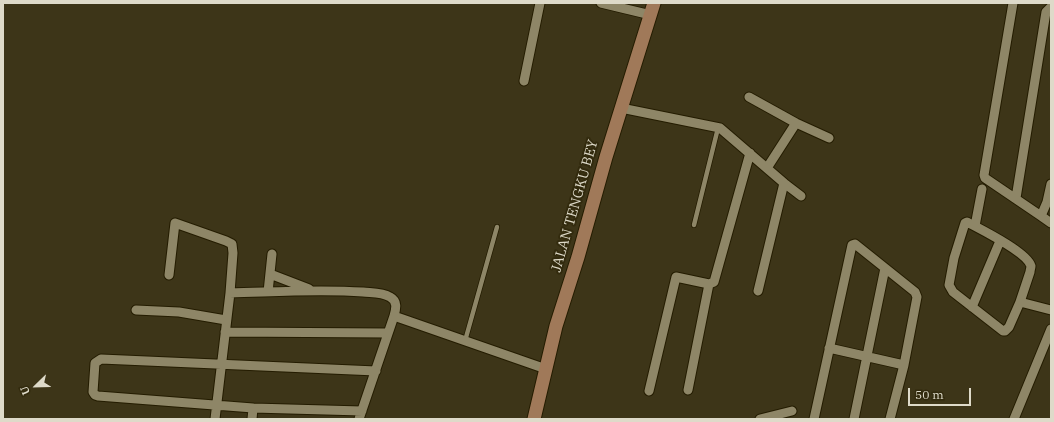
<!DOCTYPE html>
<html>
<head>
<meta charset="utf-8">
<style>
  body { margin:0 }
  #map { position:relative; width:1054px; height:422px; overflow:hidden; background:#3d3518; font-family:"IBM Plex Serif",serif }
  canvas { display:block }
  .frame { position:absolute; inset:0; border:4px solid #dedac9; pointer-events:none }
  .north { position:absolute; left:16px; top:366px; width:40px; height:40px; -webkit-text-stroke:3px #332b0e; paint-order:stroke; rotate:247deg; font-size:11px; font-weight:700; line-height:16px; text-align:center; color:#dedac9 }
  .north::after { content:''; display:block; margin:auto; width:14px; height:18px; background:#dedac9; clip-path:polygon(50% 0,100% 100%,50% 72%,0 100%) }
  .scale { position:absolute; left:908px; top:388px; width:63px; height:18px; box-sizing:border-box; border:2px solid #dedac9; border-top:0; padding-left:5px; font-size:12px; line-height:14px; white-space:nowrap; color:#dedac9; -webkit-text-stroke:3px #332b0e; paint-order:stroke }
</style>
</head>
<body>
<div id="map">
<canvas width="1054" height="422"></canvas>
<div class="frame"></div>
<div class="north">U</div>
<div class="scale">50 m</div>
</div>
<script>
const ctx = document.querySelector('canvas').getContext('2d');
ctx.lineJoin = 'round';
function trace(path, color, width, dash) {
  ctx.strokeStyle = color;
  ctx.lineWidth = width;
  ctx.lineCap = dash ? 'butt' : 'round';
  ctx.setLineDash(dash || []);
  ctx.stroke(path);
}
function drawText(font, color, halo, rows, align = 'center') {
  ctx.font = font + ' "IBM Plex Serif",serif';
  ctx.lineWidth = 4;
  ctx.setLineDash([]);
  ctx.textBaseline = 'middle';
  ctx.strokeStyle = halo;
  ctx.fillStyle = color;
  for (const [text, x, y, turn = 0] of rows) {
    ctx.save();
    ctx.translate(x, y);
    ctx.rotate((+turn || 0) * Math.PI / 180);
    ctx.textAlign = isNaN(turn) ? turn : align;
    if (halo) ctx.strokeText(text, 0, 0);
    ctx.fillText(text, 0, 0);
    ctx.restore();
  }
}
const lane = new Path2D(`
  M694 225 718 128
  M465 341 497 227`);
const street = new Path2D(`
  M601 3 651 15
  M1013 3 984 175 985 178 1041 216 1047 202 1051 184
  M524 81 540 3
  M749 97 796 123
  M621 108 720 128 784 183 758 291
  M767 168 796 123 829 138
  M784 183 801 196
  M1016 198 1046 12 1051 7
  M1041 216 1051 223
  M975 226 982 189
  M270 274 309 289
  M169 275 175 223 226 241 232 244 233 253 230 293 215 419
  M268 292 272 254
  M230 293C274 292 318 289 363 292 371 293 382 292 390 297 398 301 396 309 394 316L359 419
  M1020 302 1030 272C1030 270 1031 268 1031 266 1027 252 980 229 967 222L965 223 954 258 949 285 953 292 1003 331H1005L1009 327 1020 302 1051 310
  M972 307 1000 241
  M136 310 179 312 226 320
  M394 316 546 369
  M225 332 388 333
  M829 348 904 365
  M688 390 709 284
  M649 391 676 277 709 284 714 282 750 153
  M362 411 253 408 98 396 95 395 93 392 95 363 101 359 376 371
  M252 419 253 408
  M760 419 792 411
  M814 419 852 245 855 244 915 292 917 297 904 365 890 419
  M854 419 885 268
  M1014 419 1051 329`);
const secondary = new Path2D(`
  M534 419 556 326 578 257 606 157 654 3`);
trace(lane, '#241c01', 6);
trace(street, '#241c01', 11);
trace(secondary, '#241c01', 15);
trace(lane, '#8e8667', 4.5);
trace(street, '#8e8667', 9);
trace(secondary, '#a07959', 13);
drawText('14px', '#dedac9', '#332b0e', [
  ["JALAN TENGKU BEY",575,206,-74]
]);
</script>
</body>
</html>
